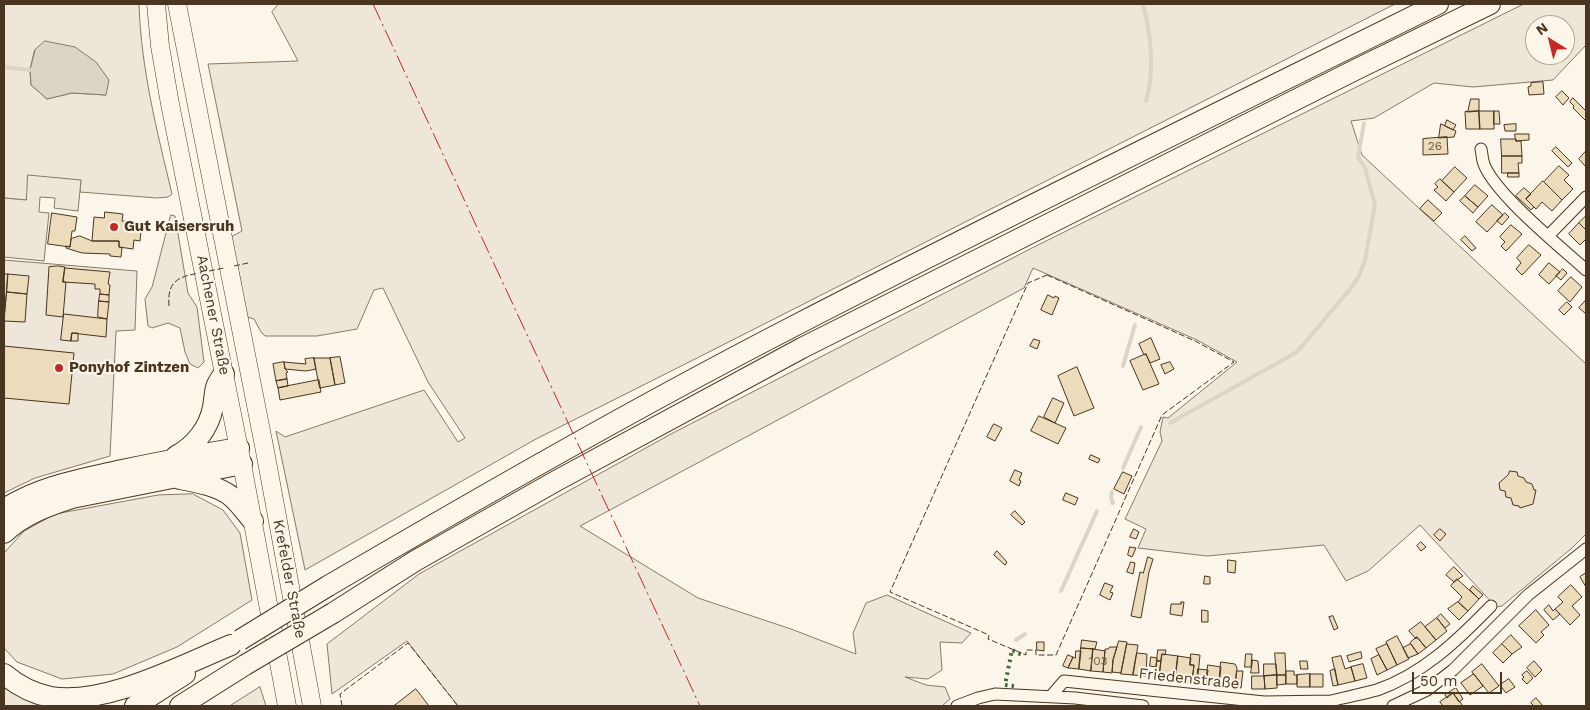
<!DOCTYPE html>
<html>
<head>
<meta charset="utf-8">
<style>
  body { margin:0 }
  #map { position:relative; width:1590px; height:710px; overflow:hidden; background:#fbf6e9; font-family:"Work Sans",sans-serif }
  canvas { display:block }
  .frame { position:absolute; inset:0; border:5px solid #4a3520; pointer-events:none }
  .north { position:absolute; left:1525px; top:15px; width:50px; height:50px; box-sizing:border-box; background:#fbf6e9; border:1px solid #b4a999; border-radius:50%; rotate:324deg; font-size:14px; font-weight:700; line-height:20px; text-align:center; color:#4a3520 }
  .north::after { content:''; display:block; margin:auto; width:18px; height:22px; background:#c62828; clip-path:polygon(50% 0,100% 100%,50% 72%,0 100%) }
  .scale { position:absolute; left:1412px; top:672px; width:90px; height:22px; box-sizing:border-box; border:2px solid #4a3520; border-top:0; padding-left:6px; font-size:15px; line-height:18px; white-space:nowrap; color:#4a3520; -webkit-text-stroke:4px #fbf6e9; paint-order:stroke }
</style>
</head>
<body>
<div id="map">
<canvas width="1590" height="710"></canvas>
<div class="frame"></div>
<div class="north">N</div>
<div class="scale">50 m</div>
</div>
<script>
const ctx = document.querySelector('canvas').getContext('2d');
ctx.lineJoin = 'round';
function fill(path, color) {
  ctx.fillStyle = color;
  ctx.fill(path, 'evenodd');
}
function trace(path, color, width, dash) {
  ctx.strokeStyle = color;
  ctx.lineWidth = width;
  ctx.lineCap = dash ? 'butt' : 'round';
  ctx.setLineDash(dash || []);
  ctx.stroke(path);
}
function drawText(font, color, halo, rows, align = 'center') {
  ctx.font = font + ' "Work Sans",sans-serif';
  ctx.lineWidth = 4;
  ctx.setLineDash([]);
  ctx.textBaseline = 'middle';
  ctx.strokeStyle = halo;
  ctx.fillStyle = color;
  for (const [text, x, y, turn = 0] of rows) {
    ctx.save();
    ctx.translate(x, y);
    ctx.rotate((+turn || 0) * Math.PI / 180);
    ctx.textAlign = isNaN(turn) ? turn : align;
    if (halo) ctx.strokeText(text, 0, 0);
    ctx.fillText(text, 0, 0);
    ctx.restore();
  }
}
const green = new Path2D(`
  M4 4H139C141 69 157 131 172 194L168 197 157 198 80 192 81 180 26 200 4 198ZM35 50 106 95 72 93 47 99 31 85 30 70Z
  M279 4H1395L701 356 536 439 305 570 276 431 285 437 424 390 458 442 465 438 428 382 383 288 374 290 357 329 317 336H265L261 332 254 319 245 316 241 283 231 237 242 231 208 64 298 61 272 12Z
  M1524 4H1586V45L1553 80 1473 87 1434 83 1374 118 1351 121 1362 155 1586 364V534L1572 548 1502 606 1496 607 1420 525 1368 571 1346 581 1324 545 1207 556 1138 548 1146 529 1125 519 1162 441 1160 432 1163 417 1168 418 1237 362 1197 340 1033 268 1024 288 580 526 698 598 791 629 856 654 853 633 866 603 887 595 971 633 962 643 940 642 942 670 928 679 905 677 926 685 945 687 950 699 942 706H458L407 641 332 694 327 644 419 574 671 434 1034 247ZM1535 25H1565V55H1535Z
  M171 215 175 216 188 293 197 307 204 362 198 368 190 364 185 352 180 328 168 323 152 328 148 326 145 299 152 287Z
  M4 260 137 271 135 330 116 331 110 456 35 478 4 493Z
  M193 494 223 510 240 533 252 600 177 647 113 674 62 679 17 662 4 648V553L24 531 55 514 158 495Z
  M260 687 266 706H230Z
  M4 688 33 703 53 706H4Z`);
fill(green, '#ede6d9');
trace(green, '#887966', 1);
const parking = new Path2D(`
  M28 175 81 180 78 211 54 208 55 198 40 197 39 212 49 213 44 261 4 257V198L26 200Z`);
fill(parking, '#ede7d9');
trace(parking, '#887966', 1);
const water = new Path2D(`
  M45 41 75 47 96 62 109 80 106 95 72 93 47 99 31 85 30 70 35 50Z`);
fill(water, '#dcd4c6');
trace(water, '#887966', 1);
trace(new Path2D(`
  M1143 4C1151 34 1155 72 1146 101
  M4 67 30 70
  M1123 366 1135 325
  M1170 423 1297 352 1351 288 1359 276 1365 260 1375 205 1365 168 1358 157 1364 123
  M1123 468 1141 427
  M1112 503H1113L1111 497 1112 492
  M1061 591 1097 511
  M1016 640 1025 634`), '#dcd4c6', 4);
const building = new Path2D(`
  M1543 82 1544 94 1529 95 1528 87 1531 86V83Z
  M1562 91 1569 98 1563 105 1556 97Z
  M1573 98 1586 111V121L1573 108 1574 106 1570 102Z
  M1471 99H1479V111L1468 112Z
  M1479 111 1480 129H1466L1465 112Z
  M1479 111H1494V129H1480Z
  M1494 111H1499L1500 124H1494Z
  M1447 120 1456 125 1453 130 1445 126Z
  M1441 124 1456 131 1454 137 1439 138Z
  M1516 124V131H1505L1504 125Z
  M1515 134H1529V140L1516 141Z
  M1447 137 1448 154 1423 155V139Z
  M1501 139H1516V141H1521L1522 156H1502Z
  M1556 147 1572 163 1568 167 1552 151Z
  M1586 151V167L1579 159Z
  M1502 156H1522V163H1518L1519 173H1502Z
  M1559 166 1569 175 1564 180 1573 189 1562 200 1544 182Z
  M1455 167 1467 178 1454 192 1442 181Z
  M1508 173H1519V177H1508Z
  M1440 179 1454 192 1446 201 1434 190 1438 187 1435 184Z
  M1543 181 1562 200 1552 211 1542 202 1536 209 1526 199Z
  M1475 185 1488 196 1478 207 1465 196Z
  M1524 188 1531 194 1526 199 1534 207 1531 210 1516 196Z
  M1465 196 1478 207 1473 213 1460 201Z
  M1428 200 1442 213 1434 221 1420 209Z
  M1492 205 1503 215 1487 232 1476 222Z
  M105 212 123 214 122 221 136 222 135 231H141L140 241 134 240 133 249 119 247V241H92L94 217 104 218Z
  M52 213 77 217 75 231H72L70 247 48 244Z
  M1505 213 1509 217 1502 225 1497 221Z
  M1586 216V230L1579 223Z
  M1579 223 1586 230V239L1580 245 1569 234Z
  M1511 225 1522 234 1506 251 1501 246 1505 242 1500 237Z
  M80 236 92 241H119V247L122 248 121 257 110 256V254L82 253 66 248V246L70 247 71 239Z
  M1465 236 1476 248 1472 251 1461 240Z
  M1529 245 1541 255 1522 275 1516 269 1521 263 1517 258Z
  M1549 263 1560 272 1549 284 1539 275Z
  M58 266 65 267 63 282H66L63 317 46 315 49 267Z
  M65 268 110 272 108 284 110 285 109 295 100 294V289H95V284L63 282Z
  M1563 269 1567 273 1561 280 1556 276Z
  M4 274H8L4 321Z
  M8 274 29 276 27 294 7 292Z
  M1571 277 1582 287 1570 302 1558 291Z
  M7 292 27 294 25 322 4 321Z
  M100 294 109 295V302L99 301Z
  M1048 295 1054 298 1055 296 1059 298 1052 315 1041 310Z
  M1586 300V314L1579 308Z
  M99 301 109 302 107 319 98 317Z
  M1567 302 1572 307 1564 315 1559 310Z
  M64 314 107 319 106 337 72 333 71 341 61 340Z
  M72 333H78V341H71Z
  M1151 338 1160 359 1150 363 1146 354 1144 355 1139 344Z
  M1034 339 1040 341 1037 349 1030 346Z
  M4 346 74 353 69 404 4 398Z
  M1146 354 1159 384 1143 390 1130 361Z
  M340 357 345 383 335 385 330 358Z
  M314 358 316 369 306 371 285 369 284 362 306 364 305 359Z
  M314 358H330L335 385 320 388Z
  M284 362 285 369 288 372 286 373 287 379 276 381 273 364Z
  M1170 362 1174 369 1165 374 1161 365Z
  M1077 367 1094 408 1074 416 1058 376Z
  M287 379 288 386 278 388 276 381Z
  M319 380 321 392 280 400 278 388Z
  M1053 398 1064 403 1055 423 1044 417Z
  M1039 416 1066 428 1058 444 1031 431Z
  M994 424 1002 428 995 441 987 437Z
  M1091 455 1100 459 1098 463 1089 459Z
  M1015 470 1022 473 1019 480 1021 481 1019 486 1010 481Z
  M1510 471 1517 472 1518 476 1524 478 1526 482 1532 484 1534 490H1536L1533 504 1520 508 1519 506 1513 505 1511 498 1506 497 1505 491 1500 490 1499 483 1508 475Z
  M1123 472 1132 476 1124 494 1114 489Z
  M1066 493 1078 498 1075 505 1063 500Z
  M1015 511 1025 522 1022 525 1011 515Z
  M1134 529 1139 532 1136 539 1130 537Z
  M1440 529 1446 534 1440 541 1434 535Z
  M1421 542 1426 547 1421 551 1417 546Z
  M1130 547 1136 548 1132 557 1128 555Z
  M997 551 1007 562 1005 565 994 555Z
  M1148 557 1153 559 1149 572 1141 618 1131 616 1140 572 1143 573Z
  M1228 560 1236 561 1235 573 1228 572Z
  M1131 562 1135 563 1133 574 1127 572Z
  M1454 567 1463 576 1454 582 1446 575Z
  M1586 573V587L1580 577Z
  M1205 576 1210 577V584H1204Z
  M1457 579 1479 599 1468 611 1458 602 1462 597 1451 586Z
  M1105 583 1113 586 1110 592 1113 593 1110 600 1100 595Z
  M1571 585 1582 597 1572 606 1580 615 1570 625 1555 609 1563 602 1558 597Z
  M1473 586 1483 595 1479 599 1470 590Z
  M1181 602H1184L1182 616 1170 614 1171 604H1181Z
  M1458 602 1468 611 1459 620 1448 609Z
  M1549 605 1553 611 1555 609 1560 614 1553 620 1544 610Z
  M1202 610 1208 611V622H1202Z
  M1536 610 1549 625 1541 632 1544 635 1536 643 1519 626Z
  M1441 614 1450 624 1445 628 1437 618Z
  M1333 616 1338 628 1334 630 1329 617Z
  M1437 618 1447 631 1436 640 1425 627Z
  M1421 622 1436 640 1426 648 1417 637 1416 639 1409 631Z
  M1511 635 1522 647 1512 654 1502 644Z
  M1397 636 1409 659 1397 665 1386 642Z
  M1417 637 1426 648 1418 654 1410 643Z
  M1082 640 1097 642 1095 649 1081 648Z
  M1119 641 1127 642 1121 673 1112 672 1113 660Z
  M1037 642H1044V651L1037 650Z
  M1127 644 1138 645 1133 675 1121 674Z
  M1387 644 1397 665 1387 670 1376 649Z
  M1411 644 1418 654 1408 658 1403 648Z
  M1502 644 1512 654 1503 663 1493 653Z
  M1110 647H1117L1113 660 1112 673 1103 672 1105 649H1108Z
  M1081 648 1093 649 1091 671 1079 669Z
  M1093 649 1105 651 1103 672 1091 671Z
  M1158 650H1166L1165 655 1162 654 1161 661H1157Z
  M1076 651H1081L1079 669 1068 668 1073 657 1075 658Z
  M1361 652 1362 658 1349 662 1347 656Z
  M1137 653 1147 654 1146 676 1133 675Z
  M1275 653H1285L1286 675H1277Z
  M1162 654 1178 656 1175 681 1159 680Z
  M1191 654 1200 655 1197 685 1187 683 1188 680 1192 681 1194 665H1190Z
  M1246 654H1252L1251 667H1245Z
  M1068 655 1073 657 1068 668 1063 666Z
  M1379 655 1387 670 1377 675 1371 659Z
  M1178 656 1191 658 1190 665H1194L1192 681 1188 680V682L1175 681Z
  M1341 656 1345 669 1351 667 1355 681 1338 685 1332 658Z
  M1151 657 1157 658 1156 667 1150 666Z
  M1253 660 1258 661 1259 673H1251Z
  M1157 661H1161L1159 679 1155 678Z
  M1300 661H1307L1308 669H1301Z
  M1534 661 1542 670 1535 677 1527 668Z
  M1221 662 1235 664 1237 668 1235 687 1219 685Z
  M1264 664H1276L1277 675 1264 676Z
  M1363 664 1367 678 1355 681 1351 667Z
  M1482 664 1499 686 1489 693 1472 672Z
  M1208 665 1221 667 1219 685 1206 684Z
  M1198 669 1208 670 1206 684 1197 682Z
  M1335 669 1338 685 1333 686 1330 671Z
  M1237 671H1243L1241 688 1235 687Z
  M1286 671H1294V675H1297V684H1286Z
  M1527 671 1533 678 1527 684 1522 679 1524 677 1522 675Z
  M1310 674H1323V687H1310Z
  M1310 674V687H1297V675Z
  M1474 674 1483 686 1470 695 1461 683Z
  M1277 675H1286V684L1277 685Z
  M1277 675V688L1265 689 1264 676Z
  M1252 676H1264L1265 689H1252Z
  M1509 679 1515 687 1506 693 1500 685Z
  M1456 688 1463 699 1459 702 1453 693 1447 698 1445 695Z
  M416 689 429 706H394Z
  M1453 693 1463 706H1443L1440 702Z
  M1536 698 1543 706H1534L1531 703Z`);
fill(building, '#ecdcbc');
trace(building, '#4a3520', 1);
const minor = new Path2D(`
  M1481 149C1482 153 1482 157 1483 161 1490 190 1562 248 1586 270
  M1548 236 1586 197
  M1051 696 1064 681 1264 702 1331 701 1332 706
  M1331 701C1346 697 1362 694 1377 690 1423 674 1458 640 1491 606
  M957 706 978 698 995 694 1075 698 1143 706
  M1393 706 1427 690 1453 670 1528 595 1586 549`);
const primary = new Path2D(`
  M156 4 160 46 170 104 242 464 287 706
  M177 4 265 451 312 706`);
const motorway = new Path2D(`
  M176 456C195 446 209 428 213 407 216 390 213 388 224 374
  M180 479C196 482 219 486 232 497 240 504 246 513 253 521
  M4 509C43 485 79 480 122 470 161 462 200 454 239 448
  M4 533C23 515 47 506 72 498L242 464
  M328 586C482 496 637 407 796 325 1008 215 1224 110 1438 4
  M333 613 415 561 556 481 802 348 1355 70 1490 4
  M4 674C17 685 34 694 51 697 105 706 182 665 231 645
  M135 706 185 674
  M180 706 245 665`);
trace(minor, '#4a3520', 13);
trace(primary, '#4a3520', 19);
trace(motorway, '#4a3520', 22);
trace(minor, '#fbf6e9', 11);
trace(primary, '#fbf6e9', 18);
trace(motorway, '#fbf6e9', 20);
const motorwayBridge = new Path2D(`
  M240 640 328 586
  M245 665 333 613`);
trace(motorwayBridge, '#4a3520', 22, []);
trace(motorwayBridge, '#fbf6e9', 20);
trace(new Path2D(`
  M1014 686 1005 685 1012 650 1024 656`), '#436837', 4, [2.5, 4]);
trace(new Path2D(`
  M234 266 248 263
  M209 271 224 268
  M1047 275 1195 341 1234 362 1162 415 1056 655H1036V650H1026V655L988 639 989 635 890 592 1028 283Z
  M169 306C167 281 178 277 199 273
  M342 706 340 694 408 643 458 706`), '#4a3520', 1, [6, 2.5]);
trace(new Path2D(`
  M373 4 700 706`), '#c62828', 1, [18, 4, 2.5, 4]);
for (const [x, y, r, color] of [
  [114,227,5,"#c62828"],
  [59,368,5,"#c62828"]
]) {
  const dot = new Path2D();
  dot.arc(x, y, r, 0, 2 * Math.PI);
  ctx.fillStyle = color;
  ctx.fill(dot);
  trace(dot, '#fbf6e9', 2);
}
drawText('12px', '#725f47', null, [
  ["26",1435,146],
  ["103",1098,661]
]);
drawText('bold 15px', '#4a3520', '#fbf6e9', [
  ["Gut Kaisersruh",124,227],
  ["Ponyhof Zintzen",69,368]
], 'left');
drawText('15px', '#4a3520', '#fbf6e9', [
  ["Aachener Straße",213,315,79],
  ["Krefelder Straße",289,579,79],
  ["Friedenstraße",1189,679,6]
]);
</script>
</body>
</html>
